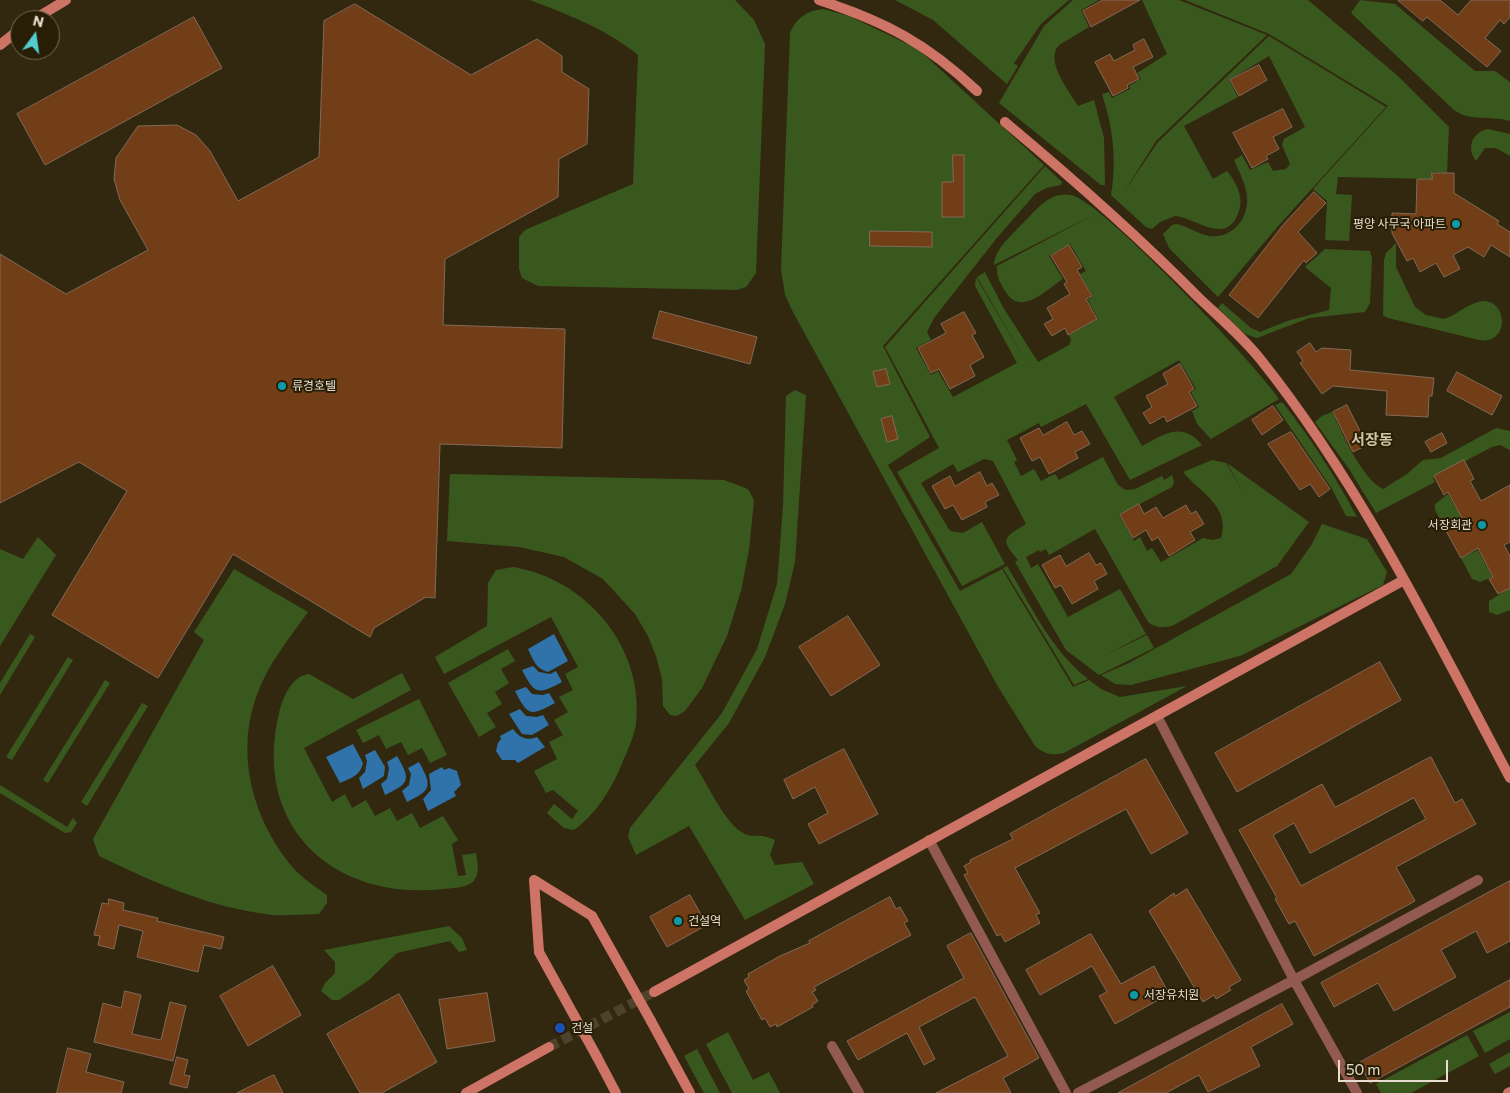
<!DOCTYPE html>
<html>
<head>
<meta charset="utf-8">
<style>
  body { margin:0 }
  #map { position:relative; width:1510px; height:1093px; overflow:hidden; background:#32280f; font-family:Commissioner,sans-serif }
  canvas { display:block }
  .north { position:absolute; left:10px; top:10px; width:50px; height:50px; box-sizing:border-box; background:#281e05; border:1px solid #746b56; border-radius:50%; rotate:14deg; font-size:14px; font-weight:700; line-height:20px; text-align:center; color:#e5ded0 }
  .north::after { content:''; display:block; margin:auto; width:18px; height:22px; background:#52cdcf; clip-path:polygon(50% 0,100% 100%,50% 72%,0 100%) }
  .scale { position:absolute; left:1338px; top:1060px; width:110px; height:22px; box-sizing:border-box; border:2px solid #e5ded0; border-top:0; padding-left:6px; font-size:15px; line-height:18px; white-space:nowrap; color:#e5ded0; -webkit-text-stroke:4px #281e05; paint-order:stroke }
</style>
</head>
<body>
<div id="map">
<canvas width="1510" height="1093"></canvas>
<div class="north">N</div>
<div class="scale">50 m</div>
</div>
<script>
const ctx = document.querySelector('canvas').getContext('2d');
ctx.lineJoin = 'round';
function fill(path, color) {
  ctx.fillStyle = color;
  ctx.fill(path, 'evenodd');
}
function trace(path, color, width, dash) {
  ctx.strokeStyle = color;
  ctx.lineWidth = width;
  ctx.lineCap = dash ? 'butt' : 'round';
  ctx.setLineDash(dash || []);
  ctx.stroke(path);
}
function drawText(font, color, halo, rows, align = 'center') {
  ctx.font = font + ' Commissioner,"Noto Sans KR",sans-serif';
  ctx.lineWidth = 4;
  ctx.setLineDash([]);
  ctx.textBaseline = 'middle';
  ctx.strokeStyle = halo;
  ctx.fillStyle = color;
  for (const [text, x, y, turn = 0] of rows) {
    ctx.save();
    ctx.translate(x, y);
    ctx.rotate((+turn || 0) * Math.PI / 180);
    ctx.textAlign = isNaN(turn) ? turn : align;
    if (halo) ctx.strokeText(text, 0, 0);
    ctx.fillText(text, 0, 0);
    ctx.restore();
  }
}
fill(new Path2D(`
  M530 0H735L754 20 765 44 756 273 746 287 737 290 538 286 522 278 519 269V237L525 230 633 184 638 55C607 29 566 14 530 0Z
  M895 0H1069L1041 24 1014 63 1018 66 1007 84 933 20Z
  M1073 0H1099L1081 10 1089 27 1059 45C1044 61 1070 92 1078 106L1094 100 1104 138 1105 185H1101L999 103 1044 26Z
  M1142 0H1179L1267 35 1156 141 1124 192 1158 142 1269 36 1386 107 1279 225 1218 297 1169 248 1163 234 1172 225 1176 224C1188 226 1197 234 1209 236 1232 239 1249 219 1247 197 1246 184 1239 172 1234 160L1242 155 1250 170 1268 162 1273 171 1286 169 1290 164 1282 145 1284 139 1305 127 1269 56 1229 80 1238 97 1184 126 1213 179 1227 171C1236 182 1244 197 1239 211 1227 248 1195 217 1175 216L1160 222 1152 229 1146 227 1111 195C1117 160 1113 127 1102 94L1109 92 1112 98 1130 89 1129 86 1141 79 1137 73 1167 54Z
  M1185 0H1308L1398 76 1449 127 1447 173 1432 172V179L1338 177 1336 194 1352 195 1349 241 1325 240 1327 201 1313 189 1388 106 1269 34Z
  M1360 0 1395 4 1475 71H1495L1510 82V121C1490 115 1471 122 1454 110L1351 13Z
  M823 9 849 16 918 49 1044 165 883 346 930 437 888 465 960 591 1002 569 1073 687 1089 680 1101 689 1120 697 1187 686 1064 753C1053 756 1044 754 1035 746L997 685 793 312 785 295 781 269 790 33C797 17 807 11 823 9Z
  M1488 129 1510 134V156L1496 148H1485L1476 161C1466 148 1472 132 1488 129Z
  M1045 166 1062 182 1061 185 1046 188 1035 194 996 239 934 318 927 332 931 340 916 348 931 375 938 371 953 397 1017 363 975 286 976 277 1029 367 977 277 985 272 1003 307 1038 362 1069 345 1071 340 1069 335 1098 319 1088 300 1093 296 1080 274 1086 271 1070 244 1049 256 1063 279C1045 291 1020 317 1005 291 1000 282 996 276 997 266L1095 214 994 265C995 248 1013 234 1024 222 1037 209 1050 191 1071 195 1101 200 1258 367 1279 399L1211 439 1197 424 1192 411 1199 407 1191 392 1196 389 1179 360 1114 397 1142 446C1163 435 1182 420 1202 445L1130 480 1086 404 1041 427 1039 423 1007 440 1017 460 1014 462 1021 476 1034 469 1041 481 1055 474 1059 480 1103 457 1118 485 1126 490 1135 489 1162 476 1164 480 1172 475 1174 482 1172 487 1119 515 1134 541 1140 537 1147 551 1152 548 1161 562 1203 538 1213 540 1221 538C1231 506 1199 492 1183 472L1212 460 1226 463 1243 492 1227 463 1309 522 1277 566 1174 625C1164 628 1157 629 1148 622L1095 529 1049 555 1046 549 1040 552 1039 550 1026 557 1031 568 1038 564 1068 617 1120 589 1146 634 1103 656 1147 635 1154 648 1099 675 1066 650 1015 562 1018 560C1000 539 1003 538 1026 524L993 461 984 459 958 472 953 464 921 483 950 531 963 533 982 522 1005 564 962 586 897 472 939 448 885 347Z
  M1396 243V267L1415 307 1426 315 1444 319C1457 315 1469 302 1483 301 1508 300 1510 345 1479 340L1388 318 1383 315 1384 260 1386 253Z
  M1325 249 1370 251 1372 258 1370 303 1365 312 1309 318 1257 338 1245 334 1218 308 1222 303 1251 328 1260 332 1287 321 1329 310 1331 288 1305 267Z
  M795 390 806 395 795 562 785 604 765 657 729 723 695 765C707 783 726 826 745 834 754 838 761 833 775 840L770 855 775 865 802 862 814 884 745 920 689 826 636 855 628 837 630 828 722 713 757 649 777 584 783 506 786 396Z
  M1282 402C1311 438 1335 476 1357 517L1346 516 1332 489 1275 405Z
  M1332 412C1343 434 1361 478 1383 489L1407 474 1423 460 1441 458 1496 428 1510 431V450L1500 445 1492 447 1433 478 1435 482 1376 513 1349 469 1315 422 1322 416Z
  M450 474 724 480 748 489 754 500 749 550 741 591 727 636 702 688 685 711 677 716 670 715 663 706 662 679 656 656 648 636 635 614 603 579 564 557 519 547 447 541Z
  M1448 494 1462 519 1445 528 1435 510V504Z
  M1322 524 1367 539 1387 572 1383 585 1240 656 1131 685 1115 684 1101 675 1129 663 1291 574 1312 544Z
  M38 537 56 555 0 646V549L23 559Z
  M1478 550 1492 577 1480 582 1472 579 1461 558Z
  M1007 566C1032 607 1050 649 1088 679L1074 685 1003 568Z
  M513 567C586 579 645 647 636 724 634 738 626 753 621 766 611 790 595 815 574 830L564 828 547 813 554 804 572 819 578 811 553 790 546 793 534 771 557 759 549 742 563 735 554 720 568 712 559 697 573 690 565 674 578 667 551 617 444 674 435 657 487 626 488 583 496 570Z
  M234 569 308 612C290 637 269 663 258 692 235 750 251 815 289 863 299 876 314 886 327 895V903L319 914C304 914 288 916 273 915 211 908 155 883 99 856L93 839 204 640 194 632Z
  M1510 588V610L1497 615 1489 612V601Z
  M30 634 35 637 0 695V683Z
  M508 649 515 661 501 669 509 683 495 692 502 704 487 713 496 727 479 737 448 683Z
  M68 657 73 660 12 760 6 757Z
  M402 673 411 690 304 748 332 802 345 794 352 808 366 800 375 816 390 808 397 821 412 813 420 828 443 816 458 840 452 844 458 876 466 875 462 855 476 853C477 860 480 872 475 879 470 888 453 888 443 889 332 901 252 826 279 713 283 698 291 676 309 674L353 699Z
  M105 680 110 683 48 783 43 780Z
  M419 699 447 755 430 763 422 748 408 755 401 742 386 749 379 735 363 743 356 730Z
  M142 703 148 706 87 806 81 802Z
  M0 785 67 827 73 818 77 823 71 832 65 833 0 793Z
  M449 926 462 938 467 950 459 952 450 941 397 953 369 980 339 1000H332L321 991 325 983 335 973V962L324 950Z
  M1510 1012V1039L1485 1053 1473 1031Z
  M728 1032 753 1080 769 1072 780 1093H732L706 1044Z
  M1467 1035 1479 1056 1411 1093H1381L1376 1084Z
  M697 1049 720 1093H704L684 1056Z
  M1510 1052V1066L1495 1074 1489 1064Z`), '#39581e');
fill(new Path2D(`
  M554 634 568 661 548 672C536 669 533 660 528 649Z
  M533 666 539 672 550 674 556 671 562 682C538 695 535 695 522 670Z
  M526 687 532 694 543 695 549 693 555 703C531 716 528 717 515 691Z
  M520 709 526 716 537 717 543 715 549 725 532 735 522 734 509 714Z
  M513 729C520 738 526 741 537 737L545 747 518 763 515 760H502L496 751 498 743 501 739 500 736Z
  M353 744 363 763C360 776 351 778 340 783L326 757Z
  M375 750 385 767 384 776 363 789 359 778 365 772 367 761 365 755Z
  M397 756C411 780 410 783 385 795L381 784 387 779 389 768 387 762Z
  M419 762C432 786 432 790 407 802L402 791 409 785 411 774 408 768Z
  M442 767 444 770 449 768 457 771 461 785 454 792 456 796 428 811 423 799 431 790 429 774Z`), '#2f73aa');
const building = new Path2D(`
  M1103 0H1140L1091 27 1083 11Z
  M1398 0H1440L1458 15 1471 0H1510V17L1504 24 1500 20 1485 38 1501 51 1487 67 1427 17 1423 21Z
  M355 4 471 75 537 39 562 56V72L589 89 587 144 559 159 558 197 445 259 443 325 565 329 562 448 440 444 435 598 426 597 374 628 370 637 233 554 158 678 52 615 127 491 79 462 0 503V254L66 294 148 250 120 200 114 179 116 158 138 126 177 125 196 135 210 151 238 201 319 157 324 21Z
  M194 17 222 68 45 165 17 114Z
  M1144 39 1153 57 1133 67 1139 79 1127 85 1128 88 1113 96 1095 62 1110 54 1114 61 1135 50 1133 45Z
  M1259 65 1267 80 1239 96 1230 80Z
  M1283 109 1292 127 1273 137 1279 149 1266 156 1268 159 1252 168 1233 133Z
  M953 155H964V217H942V182H953Z
  M1432 173H1454V193L1499 221 1497 224 1510 232V257L1491 245 1484 257 1468 247 1453 255 1460 269 1444 277 1436 263 1420 272 1413 258 1407 261 1392 233V213L1416 214 1417 179H1432Z
  M1314 192 1326 203 1298 232 1317 253 1306 263 1304 260 1258 318 1229 295 1283 225Z
  M870 231 932 232V247L870 246Z
  M1069 245 1082 267 1077 270 1092 296 1086 299 1097 319 1068 335 1065 328 1052 336 1044 324 1053 319 1047 308 1070 294 1064 284 1067 282 1051 256Z
  M660 311 757 337 750 364 653 338Z
  M964 312 976 333 972 335 984 357 970 365 975 376 950 389 939 369 931 373 918 348 946 333 941 324Z
  M1310 343 1316 352 1322 348 1351 350 1350 370 1434 378 1432 396H1429L1428 417 1386 415 1387 391 1333 386 1322 394 1300 363 1303 361 1297 352Z
  M1180 364 1194 389 1189 392 1197 406 1167 422 1164 416 1150 424 1143 413 1152 407 1146 396 1168 384 1163 374Z
  M886 369 890 384 877 387 873 372Z
  M1457 372 1502 396 1492 415 1447 391Z
  M1347 405 1367 445 1353 452 1333 412Z
  M1273 406 1283 420 1262 435 1252 420Z
  M892 416 898 439 887 442 881 419Z
  M1067 422 1074 435 1082 431 1090 444 1075 452 1078 458 1049 474 1040 457 1032 461 1020 438 1039 428 1043 435Z
  M1291 432 1330 489 1319 497 1310 484 1300 490 1268 444Z
  M1442 433 1447 443 1431 452 1425 442Z
  M1464 460 1474 479 1470 481 1481 501 1510 485V542L1504 545 1510 556V588L1498 594 1489 579 1493 577 1478 548 1461 558 1445 529 1463 520 1448 492 1444 495 1434 476Z
  M980 472 987 486 992 483 999 495 985 502 987 507 962 520 953 505 945 509 932 486 950 476 955 486Z
  M1139 504 1144 514 1156 507 1163 518 1186 505 1191 514 1196 511 1204 524 1190 532 1195 540 1169 556 1158 537 1152 541 1146 530 1133 538 1120 515Z
  M1089 553 1096 565 1101 563 1107 574 1094 581 1098 589 1072 604 1061 585 1055 588 1042 565 1060 555 1066 566Z
  M848 616 880 665 831 696 799 647Z
  M1380 662 1401 700 1237 792 1215 753Z
  M844 749 878 814 819 844 808 824 828 813 815 787 793 799 784 780Z
  M1431 757 1455 803 1462 799 1476 824 1396 867 1415 901 1314 956 1295 921 1289 924 1275 899 1277 898 1239 830 1322 784 1335 807ZM1414 798 1426 819 1301 886 1273 835 1294 823 1310 853Z
  M1146 759 1188 833 1151 854 1126 809 1015 868 1040 913 1036 915 1040 923 1005 942 1001 934 997 936 964 875 968 873 964 866 971 862 970 860 1013 839 1010 834Z
  M1510 881V941L1487 953 1476 931 1441 950 1456 977 1394 1011 1378 983 1334 1007 1321 983Z
  M1187 889 1241 980 1229 987 1231 990 1216 999 1214 995 1203 1002 1149 911 1174 893 1175 896Z
  M690 895 707 925 667 947 650 917Z
  M890 897 896 909 900 907 908 921 904 923 911 935 814 987 816 990 812 992 818 1001 812 1005 813 1007 777 1027 776 1024 770 1027 765 1018 762 1020 746 991 749 989 744 980 749 977 748 974 780 956 810 943 809 941Z
  M109 899 124 903 123 910 158 918 157 921 224 937 221 949 204 945 198 972 137 957 143 931 119 925 114 949 98 945 100 936 94 935 102 903 108 904Z
  M971 933 1039 1058 1003 1078 1011 1093H936L1008 1056 975 997 919 1027 935 1059 924 1065 907 1033 858 1060 847 1041 964 978 947 946Z
  M1091 934 1121 984 1154 966 1169 994 1115 1024 1099 996 1107 992 1092 966 1040 995 1026 970Z
  M273 966 301 1015 248 1046 220 996Z
  M1510 980V1007L1370 1083 1359 1063Z
  M125 991 141 995 132 1034 161 1040 170 1002 186 1006 173 1061 94 1042 103 1003 121 1008Z
  M487 993 495 1041 447 1049 439 1000Z
  M399 994 437 1062 382 1093H360L327 1034Z
  M1282 1004 1293 1024 1251 1047 1260 1066 1208 1092 1199 1075 1166 1093H1118Z
  M68 1048 91 1054 86 1072 124 1082 121 1093H57Z
  M177 1057 188 1060 184 1075 190 1076 187 1088 170 1084Z
  M274 1075 283 1093H237Z`);
fill(building, '#713e18');
trace(building, '#836958', 1);
trace(new Path2D(`
  M549 1047 654 992`), '#4d432c', 10, [10, 5]);
trace(new Path2D(`
  M1157 716 1294 980 1357 1093
  M929 840 1066 1093
  M832 1046 859 1093
  M1078 1093 1294 980 1478 880`), '#925a51', 10);
trace(new Path2D(`
  M819 0C886 22 926 43 977 91
  M33 20 66 0
  M0 45 20 29
  M1005 122C1072 178 1137 235 1198 297 1219 317 1243 337 1261 360 1362 487 1434 635 1510 778
  M534 880 539 952
  M534 880 592 916
  M654 992 1404 580
  M651 1021 690 1093
  M597 1057 616 1093
  M466 1093 549 1047
  M1508 1093 1510 1092`), '#cd7466', 10);
trace(new Path2D(`
  M592 916 651 1021
  M539 952 597 1057`), '#cd7466', 10);
for (const [x, y, r, color] of [
  [1456,224,5,"#0f9aa8"],
  [282,386,5,"#0f9aa8"],
  [1482,525,5,"#0f9aa8"],
  [678,921,5,"#0f9aa8"],
  [1134,995,5,"#0f9aa8"],
  [560,1028,6,"#1a4fb4"]
]) {
  const dot = new Path2D();
  dot.arc(x, y, r, 0, 2 * Math.PI);
  ctx.fillStyle = color;
  ctx.fill(dot);
  trace(dot, '#281e05', 2);
}
drawText('12px', '#e5ded0', '#281e05', [
  ["평양 사무국 아파트",1446,224,"right"],
  ["류경호텔",292,386],
  ["서장회관",1472,525,"right"],
  ["건설역",688,921],
  ["서장유치원",1144,995],
  ["건설",571,1028]
], 'left');
drawText('bold 15px', '#cfc3a5', '#281e05', [
  ["서장동",1372,440]
]);
</script>
</body>
</html>
